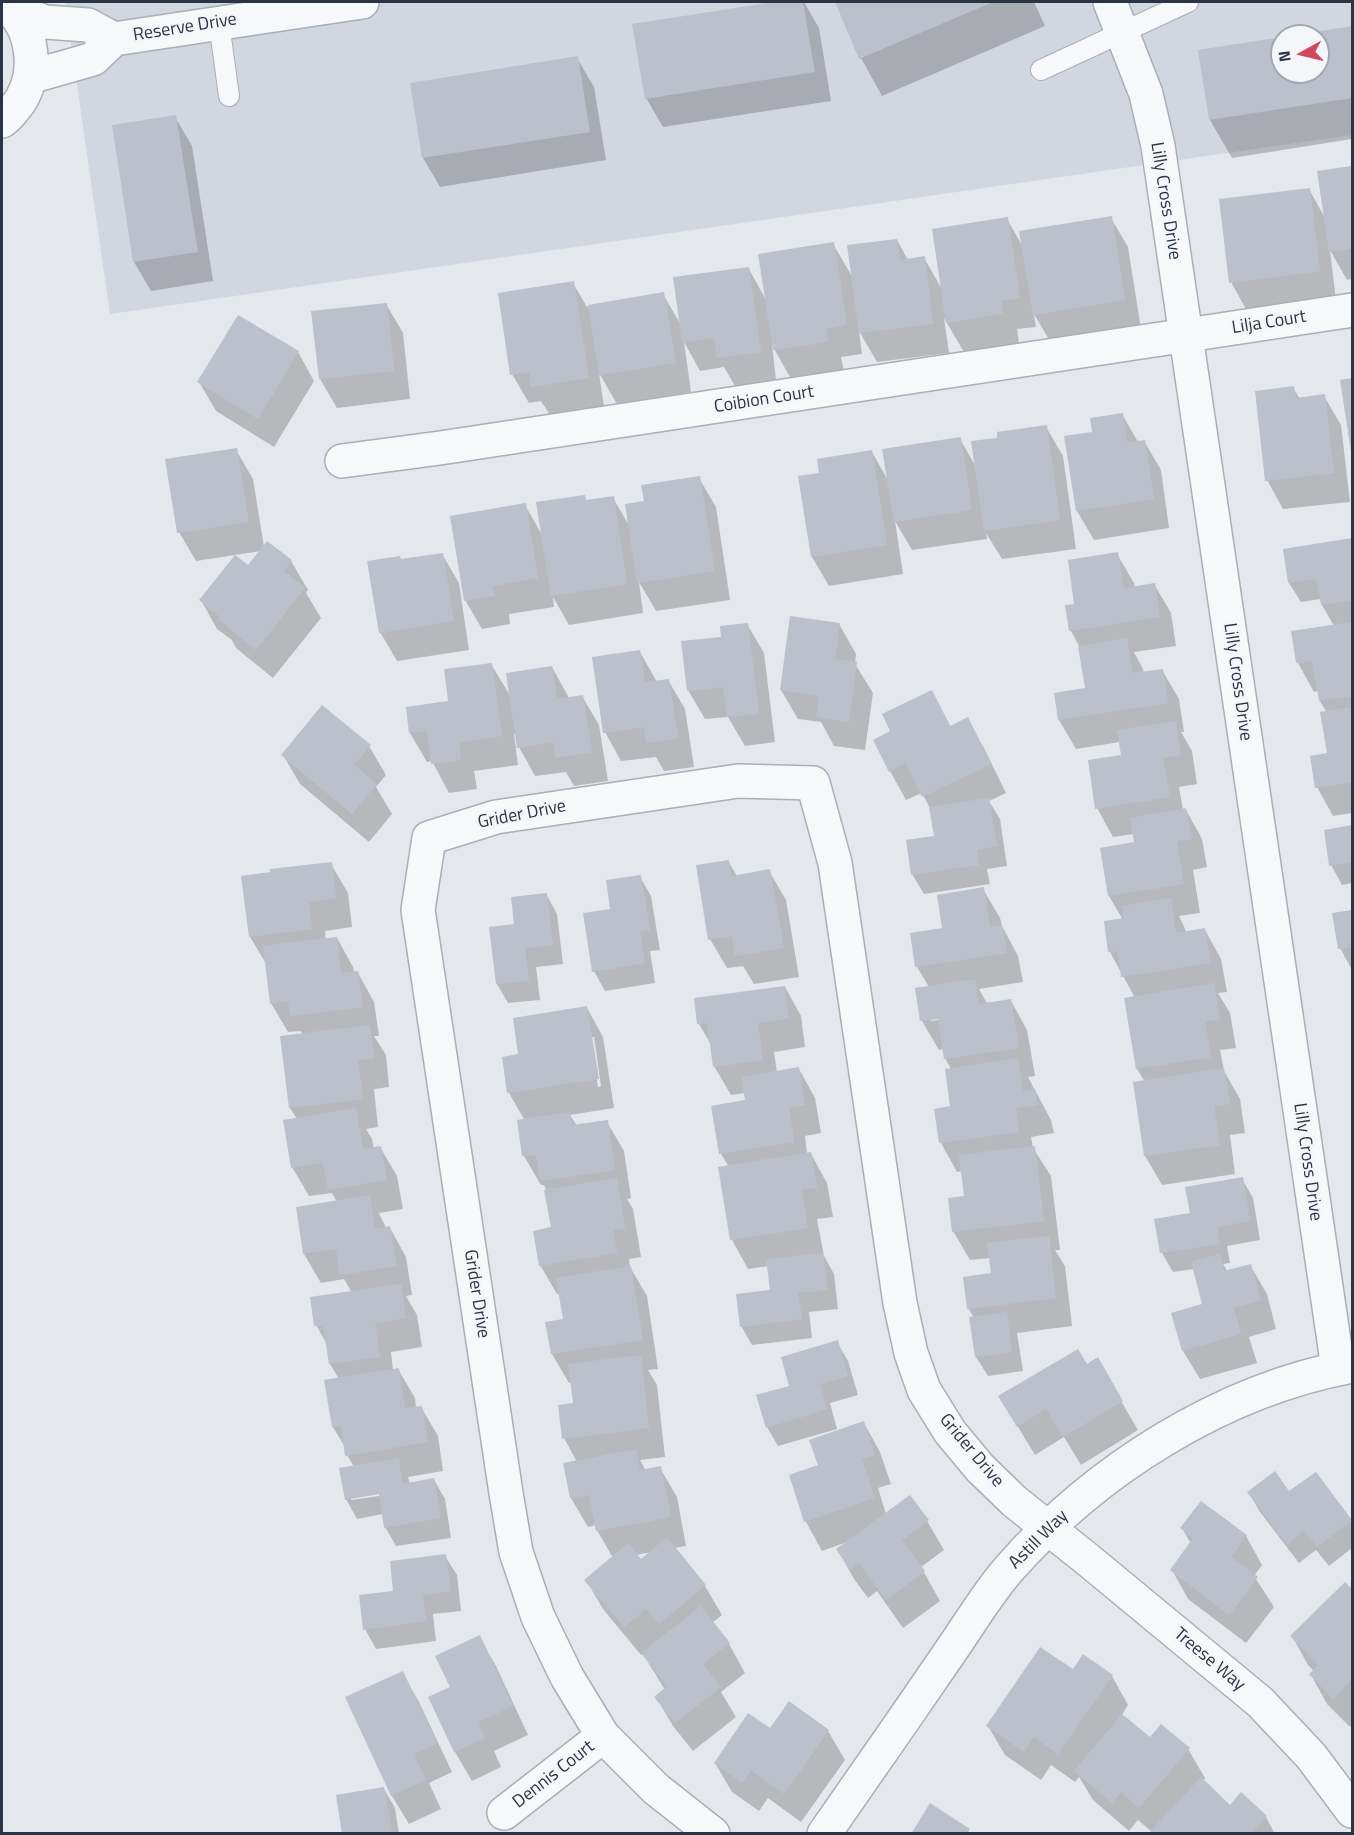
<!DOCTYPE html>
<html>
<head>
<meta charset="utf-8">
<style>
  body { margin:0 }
  #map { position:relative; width:1354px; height:1835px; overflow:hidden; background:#e4e7ec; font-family:"Titillium Web",sans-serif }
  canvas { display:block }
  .frame { position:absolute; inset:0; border:3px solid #2b3445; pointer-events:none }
  .north { position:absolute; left:1270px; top:24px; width:60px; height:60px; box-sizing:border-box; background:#f4f6f9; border:2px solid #a4a8b1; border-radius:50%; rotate:262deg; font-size:16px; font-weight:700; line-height:24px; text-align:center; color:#2b3445 }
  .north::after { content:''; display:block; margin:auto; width:21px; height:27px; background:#d1495b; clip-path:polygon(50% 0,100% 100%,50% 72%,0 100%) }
</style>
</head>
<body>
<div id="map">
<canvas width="1354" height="1835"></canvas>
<div class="frame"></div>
<div class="north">N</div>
</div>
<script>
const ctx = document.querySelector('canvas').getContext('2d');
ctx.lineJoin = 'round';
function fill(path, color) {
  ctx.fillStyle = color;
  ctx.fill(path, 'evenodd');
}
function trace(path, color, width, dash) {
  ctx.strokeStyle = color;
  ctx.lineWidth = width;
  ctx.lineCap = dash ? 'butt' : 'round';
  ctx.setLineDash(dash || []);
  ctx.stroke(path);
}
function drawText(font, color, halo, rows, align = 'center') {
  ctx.font = font + ' "Titillium Web",sans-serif';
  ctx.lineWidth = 6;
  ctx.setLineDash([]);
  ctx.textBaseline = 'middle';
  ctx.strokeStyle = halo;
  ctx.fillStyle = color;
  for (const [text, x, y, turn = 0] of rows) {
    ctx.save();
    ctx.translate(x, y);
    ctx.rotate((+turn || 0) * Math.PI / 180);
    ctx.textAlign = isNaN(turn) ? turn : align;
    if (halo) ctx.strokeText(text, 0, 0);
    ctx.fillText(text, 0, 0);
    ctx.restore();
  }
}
fill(new Path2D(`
  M65 2H1352V135L110 314ZM1282 36H1318V72H1282Z`), '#d2d6de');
fill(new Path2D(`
  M784 2H804L819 28 831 101 663 127 646 98 634 25Z
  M837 2H1034L1045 26 882 96 861 58Z
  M1352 27V139L1232 158 1210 120 1200 51 1282 38V72H1318V36H1297Z
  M577 58 594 87 606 160 440 187 423 158Z
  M175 117 192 146 213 281 151 291 134 262 113 126Z
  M1352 167V279L1347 280 1330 250 1336 300 1247 311 1231 282 1309 189 1325 218 1319 172Z
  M1111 218 1128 247 1141 329 1051 343 1034 314 1036 327 1017 329 1019 343 964 352 944 318 949 353 877 362 859 331 862 354 841 357 844 371 791 379 772 345 776 380 735 386 724 367 700 371 684 342 691 392 617 404 599 373 604 407 550 415 541 401 529 403 512 374 573 283 587 307 663 294 681 325 749 269 766 300 833 244 853 278 897 240 908 260 924 258 942 289 1007 219 1023 247Z
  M386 304 403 333 410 399 337 408 320 379Z
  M298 352 314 381 274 447 216 411 199 382Z
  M1352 380V450L1342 382Z
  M1293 388 1300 399 1324 396 1341 425 1350 502 1283 509 1267 480Z
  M1122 414 1138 442 1144 441 1161 470 1169 528 1094 540 1077 511 1094 433Z
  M1046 427 1063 456 1076 549 1002 559 986 533 987 539 912 550 895 521 903 574 829 586 812 557 800 477 821 474 872 452 889 482 960 439 976 467 999 439Z
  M236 450 253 479 264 547 291 561 308 590 306 593 321 618 273 678 236 648 232 640 217 629 201 600 248 567 261 551 196 561 179 532Z
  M699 478 716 507 730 600 656 611 639 582 643 613 569 625 553 597 554 607 509 614 510 624 482 629 465 600 525 505 542 535 584 497 587 502 613 498 630 527 645 502Z
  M1352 539V813L1333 816 1317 787 1329 754 1327 713 1320 701 1318 691 1314 692 1298 663 1334 626 1322 605 1321 599 1301 602 1289 583 1284 550Z
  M442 554 459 583 469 650 397 661 380 632 402 561Z
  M1117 554 1134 583 1135 588 1154 584 1171 613 1176 646 1134 652 1143 669 1144 673 1162 670 1179 699 1184 732H1181L1192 751 1197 784 1179 787 1183 810H1186L1202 839 1207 867 1193 870 1200 913 1179 916 1187 933 1205 930 1221 959 1227 992 1218 993 1230 1013 1236 1048 1220 1050 1224 1071 1240 1099 1245 1133 1230 1135 1235 1174 1162 1185 1145 1156V1082L1137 1069 1126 999 1135 998 1110 952 1123 920 1109 896 1135 843 1134 834 1113 837 1097 808 1123 756 1120 742 1076 749 1059 720 1055 694 1086 689 1079 646 1071 631 1067 606 1076 605Z
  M747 624 764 653 775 742 745 746 728 717 705 719 688 690 722 638Z
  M839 624 856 654 855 664 873 693 865 750 834 746 821 722 798 719 781 690Z
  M640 652 657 682 668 680 685 709 694 767 664 771 656 757 621 761 605 732Z
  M491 664 511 697 552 667 569 698 582 696 599 725 608 781 574 786 566 772 535 776 519 747 516 734H514L518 765 474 771 477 789 449 793 432 761 427 762 410 733 407 708 450 703Z
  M932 692 951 727 967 719 984 748 1006 793 989 801 1000 819 1007 866 987 869 990 884 924 894 912 874 936 837 931 810 922 793 906 800 890 771 892 732Z
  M369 746 386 775 376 787 392 814 369 842 300 784 283 755Z
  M1352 827V883L1342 885 1331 865 1325 831Z
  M728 861 737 876 769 871 786 900 799 977 754 984 743 966 727 968 710 939Z
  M331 864 348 893 352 927 325 931 326 940 337 938 353 967 354 973H358L374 1002 379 1036H374L386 1055 389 1087 374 1089 378 1127 366 1129 372 1139 374 1148 380 1147 397 1176 403 1209 379 1213 386 1228H390L406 1257 412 1295 406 1296 417 1315 422 1347 391 1352 393 1370 398 1369 415 1398 416 1408 421 1407 438 1436 443 1471 408 1477 410 1484 434 1480 445 1499 451 1538 396 1546 385 1527 383 1514 357 1519 346 1499 354 1467 347 1455 346 1449 333 1427 339 1379 330 1364 328 1346 316 1325 352 1293 344 1279 321 1283 304 1254 337 1202 332 1193 309 1196 292 1167 297 1119 290 1108 303 1035 301 1031 288 1032 271 1003 267 965 250 937ZM386 1492V1495L351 1500V1497Z
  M640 877 651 896 660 950 650 951 655 983 605 991 594 971 612 910Z
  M983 889 1000 918 1002 926 1018 956 1023 982 979 989 988 1005 1011 1001 1027 1030 1035 1076 1028 1077 1051 1120 1054 1133 1031 1137 1033 1148 1051 1176 1060 1250H1055L1065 1266 1072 1326 1017 1333 1023 1371 988 1376 976 1357 974 1318 968 1308 992 1275 990 1258 970 1260 953 1231 965 1198 962 1171 957 1172 941 1143 936 1110 952 1108 951 1069 945 1058 944 1049 939 1050 922 1021 917 989 929 987 917 967 944 929ZM931 1018 945 1019 931 1021Z
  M546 894 557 914 563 964 536 967 540 1000 508 1003 497 984 490 928 516 925Z
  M1352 911V970L1340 948 1334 914Z
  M785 987 801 1016 805 1047 774 1052 777 1072 799 1069 815 1098 821 1133 805 1136 807 1154H811L827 1183 833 1217 817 1219 824 1256 834 1274 838 1309 809 1312 812 1338 752 1345 741 1326 772 1291 769 1266 748 1269 732 1240 720 1168 729 1167 721 1154 747 1101 745 1093 731 1095 714 1066 712 1046 699 1024Z
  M587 1008 603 1037 614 1108 570 1115 577 1126 607 1122 624 1151 631 1198 627 1199 633 1209 641 1257 629 1259 630 1267 647 1296 658 1369 648 1370 657 1385 665 1457 640 1460 646 1471 660 1468 677 1497 686 1546 674 1548 705 1586 722 1615 712 1623 729 1644 745 1673 721 1692 736 1717 693 1751 673 1726 656 1697 665 1690 643 1654 641 1655 603 1609 586 1580 613 1558 597 1530 596 1525 588 1527 571 1498 577 1462 564 1438 574 1404 572 1382 569 1383 552 1354 547 1323 565 1320 560 1294H557L540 1265 552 1229 547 1191 544 1185H541L524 1156 519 1121H525L509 1093 520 1056ZM591 1037H594L601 1086 598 1087ZM652 1552 641 1561 636 1555Z
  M1242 1179 1253 1198 1260 1240 1227 1246 1230 1263 1223 1264 1228 1272 1250 1265 1267 1294 1276 1329 1249 1337 1257 1363 1200 1379 1183 1351 1204 1306 1194 1269 1173 1272 1162 1253 1191 1215Z
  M837 1342 848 1361 858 1395 830 1403 837 1429 778 1446 767 1427 791 1387Z
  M1097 1360 1138 1430 1081 1465 1064 1437 1035 1455 1000 1397 1086 1366Z
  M864 1423 880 1452 891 1484 878 1488 886 1514 910 1497 927 1521 944 1550 921 1567 940 1601 903 1628 877 1591 868 1598 854 1579 838 1550 847 1542 822 1551 806 1522 790 1476 820 1466Z
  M1315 1474 1352 1524V1548L1329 1566 1316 1550 1299 1563 1260 1512 1249 1493H1289Z
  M1182 1528 1246 1536 1262 1565 1254 1576 1274 1607 1246 1643 1188 1599 1172 1570 1191 1544Z
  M445 1556 457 1575 461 1611 433 1614 436 1641 376 1649 365 1629 395 1592Z
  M1345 1584 1352 1592V1724L1350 1727 1327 1704 1311 1675 1314 1671 1308 1665 1292 1636Z
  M479 1637 496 1666 528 1735 494 1751 501 1767 472 1781 455 1752 430 1698 452 1688Z
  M1074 1671 1112 1676 1128 1705 1122 1715 1150 1739 1188 1749 1205 1778 1203 1781 1230 1807 1266 1817 1275 1834H1151L1152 1832 1138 1820 1129 1831 1093 1800 1079 1777 1075 1782 1051 1765 1041 1780 1005 1755 988 1726Z
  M402 1673 419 1702 452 1772 429 1783 441 1809 409 1824 392 1796 347 1698Z
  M770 1730 828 1731 845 1760 801 1822 768 1798 759 1811 732 1792 715 1763Z
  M384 1789 395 1808 399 1834H344Z`), '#0003');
fill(new Path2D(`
  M774 2H803L815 72 645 99 632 24Z
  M835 2H993L859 59Z
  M1352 26V98L1209 120 1198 50 1282 37V72H1318V36L1295 35Z
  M578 56 590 132 422 158 410 83Z
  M176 115 198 252 133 262 112 125Z
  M1352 166V248L1329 252 1317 171Z
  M1310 188 1320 271 1229 283 1219 199Z
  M1112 216 1125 300 1033 315 1019 231Z
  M1008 217 1020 298 1001 301 1003 314 946 323 932 229Z
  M897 239 900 260 925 256 933 324 859 333 847 245Z
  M834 242 847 325 826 329 828 342 773 350 758 254Z
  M749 267 761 352 717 358 714 338 682 342 673 277Z
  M574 281 589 378 531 387 529 372 510 375 498 293Z
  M664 292 676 363 599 375 588 305Z
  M387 303 394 371 319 379 311 311Z
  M238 315 299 351 258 419 197 382Z
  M1352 378V452H1351L1340 380Z
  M1294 386 1296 398 1325 394 1334 473 1265 481 1255 391Z
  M1123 413 1127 442 1145 440 1154 499 1076 511 1064 436 1092 432 1090 418Z
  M1047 425 1060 520 984 531 971 441 997 438V432Z
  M961 437 972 510 894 522 882 449Z
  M237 448 249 522 177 533 165 459Z
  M872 450 887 545 811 557 798 476 819 473 817 459Z
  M700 476 715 571 637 583 625 504 644 501 641 485Z
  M585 495 586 500 614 496 627 584 551 596 536 502Z
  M526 503 538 578 493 586 495 596 464 601 450 516Z
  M1352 538V600L1321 605 1316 579 1288 583 1283 549Z
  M267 541 292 560 284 571 305 588 256 650 218 619 220 617 199 600 235 555 248 565Z
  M1118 552 1124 588 1155 583 1160 617 1069 631 1065 605 1074 604 1068 560Z
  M443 553 454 621 379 633 367 561 400 556 401 559Z
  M790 616 840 623 835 659 857 662 849 722 816 717 819 696 780 690Z
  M1352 622V696L1319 701 1312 661 1296 663 1291 631Z
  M748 623 759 714 727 717 723 687 687 691 681 641 721 637 720 626Z
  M1127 638 1133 673 1163 669 1168 703 1058 720 1054 693 1085 688 1078 646Z
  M640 650 645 682 669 679 678 738 646 743 644 727 603 733 592 657Z
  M492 663 502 736 459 742 461 760 431 764 427 731 409 733 406 707 448 701 444 669Z
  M552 666 557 699 583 695 592 752 556 758 553 742 517 748 506 673Z
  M932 690 950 726 968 717 991 764 922 797 906 763 889 772 873 740 890 731 882 714Z
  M322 705 371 745 354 765 377 784 352 814 281 755Z
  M1352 707V782L1315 788 1310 756 1327 753 1320 712Z
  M1176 721 1181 755 1163 758 1170 797 1095 809 1088 760 1121 755 1117 730Z
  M989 798 997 846 977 850 979 865 911 875 906 840 934 836 929 807Z
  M1186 808 1192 839 1177 841 1184 884 1108 896 1100 848 1134 842 1130 818Z
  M1352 825V862L1329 866 1324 830Z
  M729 860 732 876 770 869 784 948 735 956 732 936 708 940 696 865Z
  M332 862 336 898 309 902 312 929 249 937 241 876 270 872V869Z
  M641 875 650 930 640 932 645 963 592 972 583 913 610 909 606 880Z
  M984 887 990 927 1002 925 1007 953 915 967 910 933 942 928 937 895Z
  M547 893 553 945 525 948 529 981 496 984 489 927 514 924 511 897Z
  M1171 898 1176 933 1205 928 1211 963 1121 977 1117 951 1108 952 1104 921 1124 918 1122 906Z
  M1352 910V947L1338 949 1332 913Z
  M337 937 341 973 358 971 363 1007 290 1016 288 1001 270 1004 263 946Z
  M975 979 979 1004 1011 999 1019 1048 944 1059 938 1019 920 1021 915 988Z
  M1214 983 1220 1019 1205 1022 1211 1057 1136 1069 1124 998Z
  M785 986 789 1018 758 1023 763 1060 713 1067 707 1023 697 1024 694 998Z
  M587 1006 599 1079 507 1093 502 1057 518 1054 513 1018Z
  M370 1025 374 1058 358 1060 363 1099 289 1108 280 1036Z
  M1018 1058 1023 1091 1035 1089 1038 1105 1016 1108 1019 1132 939 1143 934 1109 950 1106 945 1069Z
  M799 1067 805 1105 789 1107 794 1142 719 1154 711 1106 745 1100 741 1077Z
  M1224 1068 1230 1104 1214 1106 1220 1145 1144 1156 1133 1082Z
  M356 1108 363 1149 381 1146 387 1180 328 1190 323 1163 291 1168 283 1120Z
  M570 1112 572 1125 608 1120 615 1170 540 1181 536 1155 522 1156 517 1120Z
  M1035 1146 1044 1221 952 1232 948 1198 964 1196 959 1155Z
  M811 1152 817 1188 802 1190 808 1228 730 1240 718 1167Z
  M1243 1177 1250 1221 1217 1227 1220 1244 1160 1253 1154 1219 1190 1213 1185 1187Z
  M617 1178 625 1228 613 1230 617 1253 539 1266 533 1231 551 1227 544 1190Z
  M370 1195 375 1229 390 1226 397 1266 340 1275 336 1249 303 1254 296 1207Z
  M1049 1236 1056 1298 967 1309 963 1277 991 1273 987 1243Z
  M823 1253 828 1290 798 1293 802 1319 740 1327 736 1294 770 1290 766 1259Z
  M1220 1254 1224 1271 1251 1264 1261 1300 1234 1308 1241 1334 1182 1351 1171 1313 1202 1304 1191 1262Z
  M631 1266 643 1340 551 1354 545 1322 563 1319 556 1278Z
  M401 1284 406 1318 375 1323 380 1357 329 1364 323 1325 314 1326 310 1297Z
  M1007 1312 1012 1352 975 1357 969 1317Z
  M838 1340 848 1376 820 1384 827 1409 766 1428 756 1395 789 1386 781 1357Z
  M1078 1349 1087 1364 1098 1357 1123 1401 1063 1437 1046 1409 1017 1427 998 1396Z
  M641 1355 649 1428 562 1439 558 1405 573 1403 568 1364Z
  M399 1368 405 1408 422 1406 428 1442 345 1456 341 1426 332 1427 324 1380Z
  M864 1421 875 1455 862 1459 875 1498 804 1522 789 1475 818 1465 809 1440Z
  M636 1449 640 1470 661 1466 671 1517 596 1531 589 1495 570 1498 563 1463Z
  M399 1458 402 1484 434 1478 441 1518 384 1528 379 1494 345 1500 339 1468Z
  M1275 1471 1289 1491 1316 1472 1352 1520 1317 1547 1304 1531 1287 1545 1247 1492Z
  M910 1495 929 1520 902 1540 925 1571 886 1600 859 1563 850 1570 836 1549Z
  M1201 1501 1247 1535 1231 1557 1258 1577 1229 1615 1170 1570 1193 1538 1180 1528Z
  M667 1537 706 1585 659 1624 646 1609 624 1627 584 1580 628 1543 641 1559Z
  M446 1554 451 1591 423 1595 426 1621 363 1630 359 1595 393 1591 390 1561Z
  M1345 1582 1352 1589V1679L1333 1699 1309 1674 1318 1665 1290 1636Z
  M701 1606 730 1643 703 1664 721 1687 675 1723 654 1697 667 1686 641 1653Z
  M480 1635 513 1706 478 1722 485 1738 454 1752 428 1697 450 1687 435 1656Z
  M1040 1647 1073 1669 1083 1654 1113 1675 1058 1754 1034 1737 1024 1752 986 1726Z
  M403 1671 437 1743 414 1754 426 1780 391 1796 345 1697Z
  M789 1701 829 1730 784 1794 751 1770 742 1783 714 1763 748 1713 770 1728Z
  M1122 1714 1150 1737 1161 1724 1190 1748 1139 1808 1121 1792 1112 1803 1074 1771Z
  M1201 1777 1230 1805 1241 1792 1267 1816 1250 1834H1148Z
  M384 1787 392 1831 376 1834H342L336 1795Z
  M930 1803 970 1829 967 1834H911Z`), '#bbc0ca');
const service = new Path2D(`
  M219 23 229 96
  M1041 70 1188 2`);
const minor = new Path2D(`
  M1110 2 1146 94 1158 146 1338 1368
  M342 461 440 448 1352 310
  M504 1813 603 1736
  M713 1834 656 1789 603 1736 567 1677 538 1617 516 1552 506 1493 418 910 429 838 496 817 738 781 813 783 835 863 900 1303 911 1353 924 1390 950 1432 980 1468 1014 1501 1087 1559 1260 1702 1311 1756 1352 1811
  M824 1834C866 1774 907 1715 948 1655 967 1628 987 1594 1008 1570 1095 1470 1222 1390 1352 1366`);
const tertiary = new Path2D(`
  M2 2C35 25 41 77 15 108 11 113 7 118 2 121
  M10 8 45 22 88 25 114 39
  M30 77 93 59 114 39 362 2`);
trace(service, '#a9aeb7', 22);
trace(minor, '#a9aeb7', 36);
trace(tertiary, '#a9aeb7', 36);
trace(service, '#f7f8fa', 20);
trace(minor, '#f7f8fa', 33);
trace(tertiary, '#f7f8fa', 33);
drawText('18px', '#2b3445', '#f4f6f9', [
  ["Reserve Drive",185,28,-9],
  ["Lilly Cross Drive",1165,201,81],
  ["Lilja Court",1269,323,-9],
  ["Coibion Court",764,400,-9],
  ["Lilly Cross Drive",1237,682,82],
  ["Grider Drive",522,815,-11],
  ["Lilly Cross Drive",1307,1162,82],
  ["Grider Drive",476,1294,81],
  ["Grider Drive",971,1451,50],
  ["Astill Way",1039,1540,-45],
  ["Treese Way",1209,1660,40],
  ["Dennis Court",554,1775,-38]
]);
</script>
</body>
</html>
